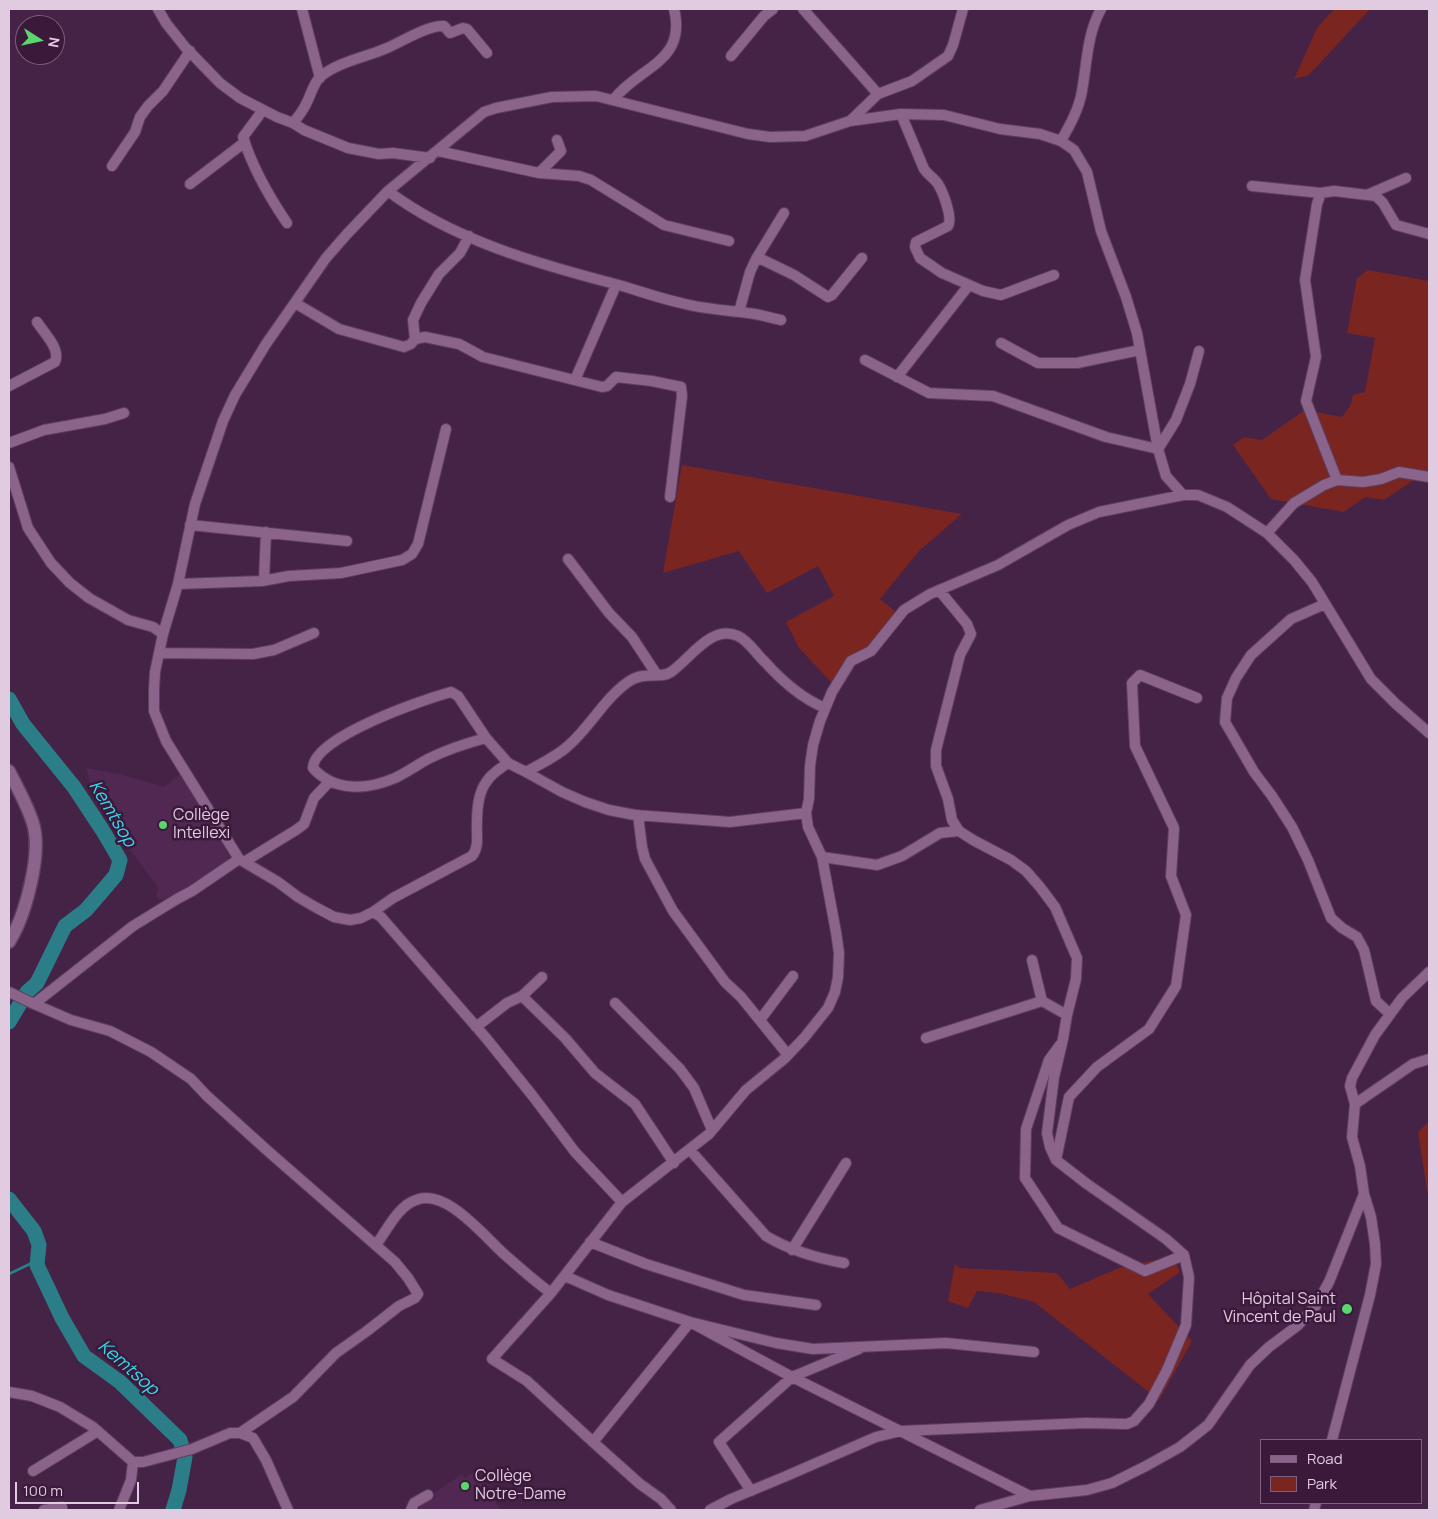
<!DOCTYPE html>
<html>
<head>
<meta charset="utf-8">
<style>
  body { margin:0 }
  #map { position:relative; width:1438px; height:1519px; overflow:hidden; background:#452346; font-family:Manrope,sans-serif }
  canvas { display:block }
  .frame { position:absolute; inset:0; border:10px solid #e1cbe0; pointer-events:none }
  .legend { position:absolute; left:1260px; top:1439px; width:162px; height:65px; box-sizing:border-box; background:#3a193b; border:1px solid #7d607d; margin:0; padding:6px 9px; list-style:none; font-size:15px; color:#e1cbe0 }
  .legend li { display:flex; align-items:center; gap:10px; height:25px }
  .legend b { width:25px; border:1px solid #7d607d }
  .north { position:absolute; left:15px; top:15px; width:50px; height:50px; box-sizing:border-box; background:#3a193b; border:1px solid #7d607d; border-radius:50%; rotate:100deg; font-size:14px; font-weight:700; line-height:20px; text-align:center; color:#e1cbe0 }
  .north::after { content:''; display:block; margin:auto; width:18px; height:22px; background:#5bd56d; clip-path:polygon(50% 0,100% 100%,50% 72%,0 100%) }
  .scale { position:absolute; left:15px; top:1482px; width:124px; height:22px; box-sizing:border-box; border:2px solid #e1cbe0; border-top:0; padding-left:6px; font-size:15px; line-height:18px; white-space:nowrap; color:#e1cbe0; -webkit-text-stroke:4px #3a193b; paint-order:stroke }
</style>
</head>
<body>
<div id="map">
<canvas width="1438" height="1519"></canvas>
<div class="frame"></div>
<ul class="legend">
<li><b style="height:6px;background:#8b648b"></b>Road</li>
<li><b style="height:14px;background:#7b2521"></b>Park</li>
</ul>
<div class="north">N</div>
<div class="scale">100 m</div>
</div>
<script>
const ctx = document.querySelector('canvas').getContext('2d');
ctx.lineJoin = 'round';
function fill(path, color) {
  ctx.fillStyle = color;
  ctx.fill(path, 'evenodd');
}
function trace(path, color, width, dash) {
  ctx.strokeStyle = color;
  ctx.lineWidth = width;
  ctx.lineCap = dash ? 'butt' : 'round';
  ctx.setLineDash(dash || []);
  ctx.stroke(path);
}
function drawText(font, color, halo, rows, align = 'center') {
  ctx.font = font + ' Manrope,sans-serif';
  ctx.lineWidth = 5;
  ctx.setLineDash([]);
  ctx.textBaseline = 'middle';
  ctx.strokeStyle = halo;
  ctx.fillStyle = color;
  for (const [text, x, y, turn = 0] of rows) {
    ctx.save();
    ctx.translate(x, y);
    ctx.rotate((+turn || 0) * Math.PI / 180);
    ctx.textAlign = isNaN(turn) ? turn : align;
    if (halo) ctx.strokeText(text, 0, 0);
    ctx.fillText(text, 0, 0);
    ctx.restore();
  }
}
fill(new Path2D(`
  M86 768 119 774 164 787 181 773 227 847 225 849 230 857 194 888 163 900 158 898 156 894 159 889 95 802Z
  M475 1471 501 1510H420L418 1508 435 1497 433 1494 462 1474 465 1478Z`), '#502851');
fill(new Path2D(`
  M1334 9H1370L1309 75 1294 79 1317 28Z
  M1368 270 1429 281V470L1384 500 1365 497 1344 512 1271 499 1233 445 1244 437 1262 440 1305 410 1342 417 1350 406 1353 395 1365 392 1375 338 1347 333 1357 278Z
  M682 465 962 514 919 551 880 599 901 616 871 653 833 684 799 648 786 622 834 596 818 566 767 593 739 551 663 573Z
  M1429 1121V1193L1427 1191 1418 1132Z
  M1173 1256 1180 1272 1148 1294 1192 1341 1159 1400 1034 1302 999 1293 977 1291 968 1308 948 1301 955 1264 960 1268 1057 1273 1070 1289 1119 1268Z`), '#7b2521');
trace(new Path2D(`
  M9 1274 38 1260`), '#2b7e88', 2.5);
trace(new Path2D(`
  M9 699 23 724 74 787 103 831 120 860 116 875 86 910 65 926 37 983 27 992 9 1022
  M9 1199 34 1231 39 1245 37 1265 62 1318 84 1356 120 1382 180 1440 185 1457 179 1490 173 1510`), '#2b7e88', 15);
const minor = new Path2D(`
  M158 9 166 23 185 47 220 83 240 98 277 117 293 123 304 130 348 148 379 154 393 153 430 158
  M302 9 320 78
  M803 9 878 94
  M731 56 764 16 773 9
  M614 99C640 66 687 62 674 9
  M263 110 243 137C252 166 270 198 287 223
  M901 114 924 169C928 175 934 178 938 184 943 192 953 218 948 226L916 242 915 247 920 258 942 273 983 291 1001 295 1054 275
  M850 121 878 94 912 81 948 56 953 45 963 9
  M293 123C298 117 303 111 306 104 311 95 313 84 320 77 337 62 367 57 387 48 403 41 428 25 444 26L450 33 463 28 467 29 487 53
  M1061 141C1070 125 1079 109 1082 91 1087 63 1087 34 1101 9
  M438 151 539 173 561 151 557 140
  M112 166 135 132 140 117 148 106 163 91 190 51
  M539 173 579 176 591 180 664 225 729 241
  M190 184 245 142
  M1252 186 1321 193
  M388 191C453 240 538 264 615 284 637 290 658 298 681 303 702 309 726 310 748 313 759 314 770 318 781 320
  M1367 195 1406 178
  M756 259 784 213
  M295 303 339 329 404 347 411 344 415 339 425 337 459 344 483 357 602 387 607 386 616 377 652 381 681 387 682 396 670 497
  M739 312 750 272 756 259 763 260 794 275 828 297 832 295 862 258
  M415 339 413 320 421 303 439 274 460 253 469 236
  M1001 343 1038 363H1077L1140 350
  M865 360 929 393 993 396 1106 437 1158 449 1176 420 1190 384 1199 351
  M897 377 969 285
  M575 380 616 285
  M9 386 55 362C61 349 44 333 37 322
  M9 443 44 430 105 419 124 413
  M9 467 28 528 51 563 70 583 89 598 128 620 153 627 163 634
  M1337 480 1306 401 1316 357 1305 280 1317 204 1321 193 1334 191 1376 196 1383 203 1396 225 1429 234
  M190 525 347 541
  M1267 533 1294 503 1324 485 1337 480 1363 482 1381 479 1399 472 1429 477
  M568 559 609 613 632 637 657 675
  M264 580 266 532
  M178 584 262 581 289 576 341 573 402 560 412 554 418 544 446 429
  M1325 604 1291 619 1251 655 1236 678 1227 698 1225 722 1254 772 1272 796 1292 827 1308 860 1331 918 1342 928 1357 937 1364 950 1376 1001 1390 1014
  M159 653 253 654 274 650 314 633
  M825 708C801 698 782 681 765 662 756 654 749 641 738 636 711 624 690 659 671 672 659 680 645 670 628 682 604 699 590 727 568 746 556 757 540 764 526 772L508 763C501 768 492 773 487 781 479 791 477 809 477 822 476 834 480 846 472 856L393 898 373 912 361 918 350 920 334 917 317 908 298 897 278 882 239 859 166 741 154 711V689L155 672 163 634 178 584 195 504 223 421 235 395 266 344 326 258 347 234 388 191 484 112 496 108 552 97 596 96 748 134 770 137 805 136 850 121 901 114 944 115 1000 129 1040 134 1061 141 1074 150 1087 172 1101 231 1126 297 1137 333 1158 449 1166 476 1183 495
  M486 738C467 743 446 750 428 759 417 765 406 773 395 778 367 790 334 792 313 768 313 737 425 699 451 692L458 696 486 738 508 763
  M526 772 562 792 585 802 609 810 635 815 730 822 806 813
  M638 815 642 847 645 859 673 911 725 982 741 997 788 1055
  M822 857 877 865 902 856 940 833 959 831
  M244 862 296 830 304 824 314 798 329 782
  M373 912 381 917 486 1038 532 1095 575 1152 622 1202
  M1032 960 1042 1001
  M9 992 34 1004 133 926 177 899 192 891 239 859
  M522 996 565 1038 595 1073 635 1104 674 1163
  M615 1003 680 1069 694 1088 712 1130
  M34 1004 71 1020 110 1031 151 1052 191 1079 207 1096 269 1152 395 1262 408 1278 418 1294 415 1298 399 1306 367 1331 336 1353 293 1397 240 1433
  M760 1020 793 976
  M476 1027 507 1003 522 996 542 977
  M926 1038 1042 1001 1067 1015
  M1060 1045 1049 1060 1026 1129 1025 1178 1058 1228 1145 1271 1184 1255
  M1355 1104 1413 1064 1429 1059
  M690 1150 766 1236C791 1251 816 1258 844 1263
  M1056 1160 1069 1097 1097 1067 1149 1029 1176 986 1186 915 1171 876 1174 828 1135 746 1132 683 1140 675 1197 698
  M590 1242 646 1264 744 1295 816 1305
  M376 1245C387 1230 398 1206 416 1200 446 1188 484 1236 504 1254 519 1267 534 1281 551 1293
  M792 1250 846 1163
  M565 1276 608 1295 690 1322 776 1343 813 1349 946 1343 1034 1352
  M9 1392 32 1396 60 1407 93 1427 133 1462H143L192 1449 230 1433H240L253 1438 266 1460 288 1510
  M1332 1440 1370 1295 1376 1264 1375 1244 1371 1217 1364 1194
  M593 1442 690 1322 792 1377 1030 1496
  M33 1471 98 1431
  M751 1491 719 1442 792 1377 859 1349
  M44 1510 62 1507V1510
  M119 1510 131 1480 133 1462
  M411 1510 414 1503 428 1495
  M671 1510 661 1499 640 1484 593 1442 527 1381 492 1359 551 1293 622 1202 709 1134 746 1090 784 1059 804 1038 828 1008 835 992 838 977 839 953 836 932 822 857 808 827 806 813 809 799 810 766 813 745 820 721 832 692 851 661 871 651 904 610 930 594 998 565 1068 525 1099 512 1183 495H1198L1227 507 1267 533 1294 560 1312 582 1371 679 1396 704 1429 733
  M710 1510 731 1499 784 1477 876 1437 901 1431 1086 1423 1127 1424 1134 1421 1149 1404 1167 1370 1186 1325 1189 1277 1184 1255 1166 1239 1087 1184 1056 1160 1050 1147 1047 1133 1054 1077 1063 1039 1067 1015 1076 979 1077 958 1055 907 1040 887 1026 871 1011 860 973 840 959 831 952 820 948 799 936 766V750L960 655 971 634 967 624 939 590
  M980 1510 1030 1496 1087 1490 1112 1483 1146 1466 1180 1447 1208 1425 1250 1365 1269 1347 1297 1326 1315 1307 1329 1282 1364 1194 1360 1166 1352 1137 1355 1104 1350 1086 1352 1078 1375 1035 1402 998 1429 972
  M1314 1510 1316 1503`);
const tertiary = new Path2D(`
  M9 771C18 789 29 808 34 827 41 857 25 917 9 942`);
trace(minor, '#5e3f5e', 12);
trace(tertiary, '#5e3f5e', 15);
trace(minor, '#8b648b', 10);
trace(tertiary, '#8b648b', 12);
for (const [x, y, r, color] of [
  [163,825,5,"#5bd56d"],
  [1347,1309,6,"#5bd56d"],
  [465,1486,5,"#5bd56d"]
]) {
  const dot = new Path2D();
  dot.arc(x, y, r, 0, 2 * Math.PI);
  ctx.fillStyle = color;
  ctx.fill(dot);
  trace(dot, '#3a193b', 2);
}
drawText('16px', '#e1cbe0', '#3a193b', [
  ["Collège",173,816],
  ["Intellexi",173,834],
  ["Hôpital Saint",1336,1300,"right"],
  ["Vincent de Paul",1336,1318,"right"],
  ["Collège",475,1477],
  ["Notre-Dame",475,1495]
], 'left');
drawText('italic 18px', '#35daed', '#3a193b', [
  ["Kemtsop",112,814,59],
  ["Kemtsop",128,1368,41]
]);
</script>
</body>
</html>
